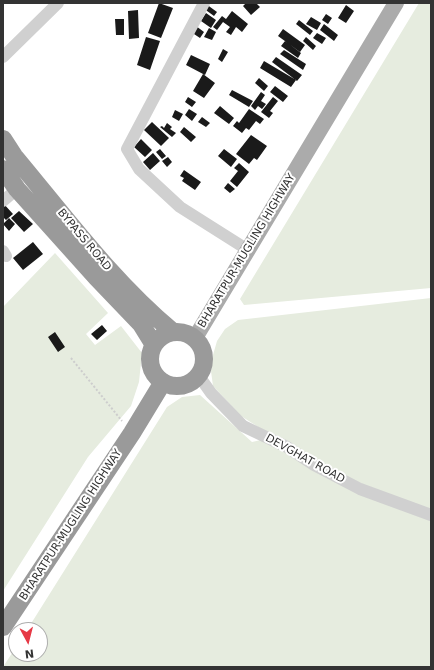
<!DOCTYPE html>
<html>
<head>
<meta charset="utf-8">
<style>
  body { margin:0 }
  #map { position:relative; width:434px; height:670px; overflow:hidden; background:#fff; font-family:"DejaVu Sans",sans-serif }
  canvas { display:block }
  .frame { position:absolute; inset:0; border:4px solid #333; pointer-events:none }
  .north { position:absolute; left:8px; top:622px; width:40px; height:40px; box-sizing:border-box; background:#fff; border:1px solid #adadad; border-radius:50%; rotate:173deg; font-size:11px; font-weight:700; line-height:16px; text-align:center; color:#333 }
  .north::after { content:''; display:block; margin:auto; width:14px; height:18px; background:#e63946; clip-path:polygon(50% 0,100% 100%,50% 72%,0 100%) }
</style>
</head>
<body>
<div id="map">
<canvas width="434" height="670"></canvas>
<div class="frame"></div>
<div class="north">N</div>
</div>
<script>
const ctx = document.querySelector('canvas').getContext('2d');
ctx.lineJoin = 'round';
function fill(path, color) {
  ctx.fillStyle = color;
  ctx.fill(path, 'evenodd');
}
function trace(path, color, width, dash) {
  ctx.strokeStyle = color;
  ctx.lineWidth = width;
  ctx.lineCap = dash ? 'butt' : 'round';
  ctx.setLineDash(dash || []);
  ctx.stroke(path);
}
function drawText(font, color, halo, rows, align = 'center') {
  ctx.font = font + ' "DejaVu Sans",sans-serif';
  ctx.lineWidth = 4;
  ctx.setLineDash([]);
  ctx.textBaseline = 'middle';
  ctx.strokeStyle = halo;
  ctx.fillStyle = color;
  for (const [text, x, y, turn = 0] of rows) {
    ctx.save();
    ctx.translate(x, y);
    ctx.rotate((+turn || 0) * Math.PI / 180);
    ctx.textAlign = isNaN(turn) ? turn : align;
    if (halo) ctx.strokeText(text, 0, 0);
    ctx.fillText(text, 0, 0);
    ctx.restore();
  }
}
fill(new Path2D(`
  M419 3H431V288L244 305 240 299Z
  M55 253 108 313 86 334 95 345 121 326 142 353 139 382 131 406 88 457 3 591V307Z
  M431 298V667H3L16 647V654H40V630H27L167 407 182 397 200 395 252 442 274 437 241 416 213 386 211 371 213 355 217 341 225 329 238 320Z`), '#e6ecdf');
fill(new Path2D(`
  M159 3 173 8 161 38 148 33Z
  M246 3H256L260 7 251 15 243 6Z
  M206 4 217 12 214 16 203 8Z
  M346 5 354 11 346 23 338 18Z
  M138 10 139 38 129 39 128 11Z
  M232 11 248 24 242 32 236 27 231 35 226 32 230 27 223 22 217 30 213 27 222 16 226 19Z
  M206 13 216 20 211 28 201 21Z
  M326 14 332 18 328 24 322 20Z
  M311 17 321 23 317 30 306 24Z
  M115 19H124V35H116Z
  M299 20 313 31 310 35 296 24Z
  M324 24 338 35 334 41 320 30Z
  M196 26 204 32 200 38 191 32Z
  M209 28 216 32 212 40 204 37Z
  M283 29 305 45 300 52 278 36Z
  M317 33 326 38 322 44 313 38Z
  M146 37 160 41 150 70 137 65Z
  M306 37 316 46 313 50 303 41Z
  M285 41 301 53 298 58 281 46Z
  M223 49 228 52 222 62 218 59Z
  M284 50 306 64 303 70 280 54Z
  M191 55 210 64 205 75 186 65Z
  M276 57 302 75 297 81 272 62Z
  M264 61 296 80 291 87 260 68Z
  M203 74 215 83 204 98 193 91Z
  M259 78 268 86 264 91 255 83Z
  M275 86 288 96 283 102 270 92Z
  M232 90 253 101 249 107 229 95Z
  M261 92 265 95 261 101 266 104 262 109 258 106 255 110 251 106Z
  M188 97 196 102 192 107 185 102Z
  M273 97 278 101 270 111 273 113 269 118 261 112Z
  M220 106 234 118 229 124 214 113Z
  M189 109 197 114 192 121 185 115Z
  M249 109 264 119 260 124 256 121 249 130 246 128 242 133 233 126 237 121 239 123Z
  M175 110 183 114 179 121 172 117Z
  M202 117 210 123 206 127 198 122Z
  M152 122 169 138 161 146 144 130Z
  M167 123 172 127 170 129 176 133 172 137 160 127 162 126 164 128Z
  M184 127 196 137 191 142 180 132Z
  M251 135 267 146 257 160 254 158 249 164 236 154Z
  M141 139 152 150 145 157 134 147Z
  M160 149 166 156 162 159 156 152Z
  M224 149 237 159 231 167 218 156Z
  M153 153 160 161 150 170 143 162Z
  M168 157 172 162 167 167 162 161Z
  M239 163 249 172 237 187 230 181 238 171 234 168Z
  M184 170 201 182 195 190 182 181 184 178 180 176Z
  M228 183 235 189 230 193 224 188Z
  M3 203 13 214 6 220 3 217Z
  M19 211 33 224 24 232 11 218Z
  M9 218 15 224 9 231 3 224Z
  M33 242 43 254 23 270 13 258Z
  M102 325 107 331 97 340 91 334Z
  M55 332 65 347 58 352 48 337Z`), '#1a1a1a');
trace(new Path2D(`
  M71 358 122 421`), '#cdcdcd', 2, [2, 2]);
trace(new Path2D(`
  M204 3 127 149 139 169 180 207 248 250
  M3 57 58 3
  M3 201 17 189
  M3 251 6 256
  M199 376 211 393 243 426 287 447 314 465 360 489 431 515`), '#d0d0d0', 12);
trace(new Path2D(`
  M195 338 396 3`), '#ababab', 16);
trace(new Path2D(`
  M3 139 14 156C65 217 112 281 173 332
  M3 169 17 189 96 277 141 324 154 345
  M150 359a27 27 0 1 1 54 0a27 27 0 1 1-54 0Z
  M3 627 132 433 163 382`), '#9a9a9a', 18);
drawText('11px', '#333', '#fff', [
  ["BYPASS ROAD",84,240,50],
  ["BHARATPUR-MUGLING HIGHWAY",247,251,-59],
  ["DEVGHAT ROAD",305,459,29],
  ["BHARATPUR-MUGLING HIGHWAY",71,525,-57]
]);
</script>
</body>
</html>
